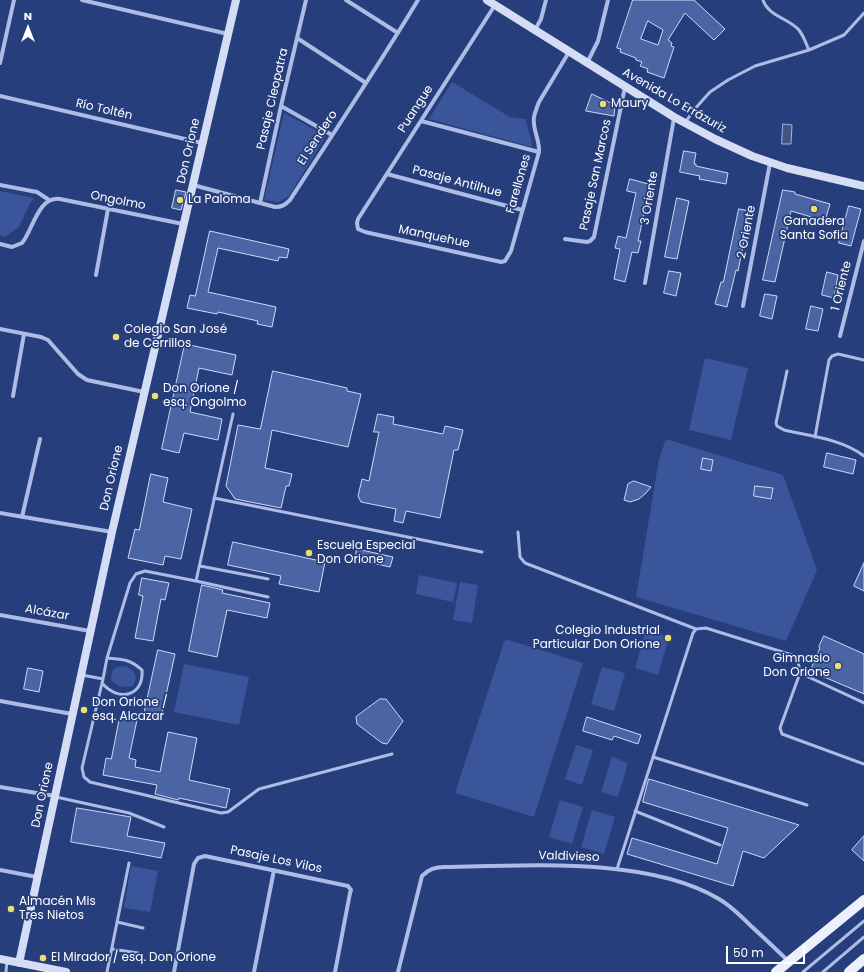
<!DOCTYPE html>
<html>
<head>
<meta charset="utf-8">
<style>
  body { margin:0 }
  #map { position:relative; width:864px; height:972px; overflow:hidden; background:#273e7c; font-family:Poppins,sans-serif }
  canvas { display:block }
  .north { position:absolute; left:8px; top:8px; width:40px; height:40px; -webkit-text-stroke:3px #273e7c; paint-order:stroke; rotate:0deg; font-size:11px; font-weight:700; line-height:16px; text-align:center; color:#fff }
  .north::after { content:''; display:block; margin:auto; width:14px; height:18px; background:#fff; clip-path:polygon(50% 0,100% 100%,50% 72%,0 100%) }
  .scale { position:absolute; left:726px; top:946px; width:79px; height:18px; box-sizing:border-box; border:2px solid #fff; border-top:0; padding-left:5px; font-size:12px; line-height:14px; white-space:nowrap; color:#fff; -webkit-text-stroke:3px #273e7c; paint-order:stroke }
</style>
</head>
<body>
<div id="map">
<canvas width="864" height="972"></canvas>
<div class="north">N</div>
<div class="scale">50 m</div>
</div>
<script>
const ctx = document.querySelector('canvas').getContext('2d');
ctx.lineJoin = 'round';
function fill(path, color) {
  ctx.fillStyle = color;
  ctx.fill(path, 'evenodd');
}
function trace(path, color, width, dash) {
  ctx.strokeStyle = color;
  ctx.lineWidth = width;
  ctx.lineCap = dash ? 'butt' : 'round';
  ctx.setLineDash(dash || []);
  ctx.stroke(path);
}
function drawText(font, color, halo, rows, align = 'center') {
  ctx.font = font + ' Poppins,sans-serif';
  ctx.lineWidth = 3.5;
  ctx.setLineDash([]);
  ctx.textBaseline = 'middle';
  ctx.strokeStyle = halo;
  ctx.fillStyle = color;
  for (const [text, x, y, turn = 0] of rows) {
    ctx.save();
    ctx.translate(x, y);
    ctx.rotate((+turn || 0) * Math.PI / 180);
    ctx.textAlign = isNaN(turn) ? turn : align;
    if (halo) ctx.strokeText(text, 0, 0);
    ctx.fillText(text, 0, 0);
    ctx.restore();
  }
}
fill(new Path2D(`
  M452 82 510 117 526 119C527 129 532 137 532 147L429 119Z
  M284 113 326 136 289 196 279 202 264 200Z
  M0 191 34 198 29 205 19 227 5 237 0 236Z
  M705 358 748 368 731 440 689 430Z
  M666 439 783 475 817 570 786 641 636 597 659 459Z
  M419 575 457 583 453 602 416 594Z
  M460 582 478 585 472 623 453 620Z
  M646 630 669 637 658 675 635 668Z
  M505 639 583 663 534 817 455 793Z
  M184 664 249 677 239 725 174 712Z
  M126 666C135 672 139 675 133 686 124 687 118 688 111 680L112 671 117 667Z
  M602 667 625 673 614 711 591 704Z
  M576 745 593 750 582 785 565 779Z
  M612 757 628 763 618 797 601 792Z
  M560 800 583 807 572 844 549 837Z
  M592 810 615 817 604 854 581 847Z
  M131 866 158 871 150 912 124 908Z`), '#3b559a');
const water = new Path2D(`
  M783 124 792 125 791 144H782Z`);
fill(water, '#445482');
trace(water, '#a0b5e5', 1);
const building = new Path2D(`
  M633 0H694L725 29 714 40 685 13 668 40 672 43 671 46 674 47 664 78 647 72 648 69 640 66 642 62 636 60V58L620 52 621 49 617 48ZM648 21 663 30 658 45 641 39Z
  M592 94 615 105 614 116 586 111Z
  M684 151 696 153 694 164H696V166L728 173 726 184 699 179 700 176 680 172Z
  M630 179 652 185 649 196H648L638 241H641L638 253 632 252 625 282 614 279 620 249 615 248 618 236 626 238 636 193 627 191Z
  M176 190 186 192 181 210 172 208Z
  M783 190 795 192V194L830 204 825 221 791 211 775 282 763 280Z
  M677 198 689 201 677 259 665 257Z
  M849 206 861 209 851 246 839 243Z
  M739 209 750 211 738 271 736 270 727 307 715 304 721 282H723Z
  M210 231 289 249 287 258 279 257 278 261 218 248 208 292 276 307 272 327 257 324 258 321 218 312 217 314 187 308 190 295 195 296Z
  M669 271 681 273 676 296 664 293Z
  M827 272 838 275 834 298 822 295Z
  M765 294 777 296 772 319 760 316Z
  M811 306 823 309 818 331 806 329Z
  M185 344 236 355 232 375 199 368 190 412 222 419 218 440 184 433 179 453 162 449Z
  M273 371 347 388V391L361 394 348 447 272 430 265 468 292 474 289 486H286L281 508 235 499 226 486 238 425 260 429Z
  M378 414 394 417 393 424 443 434 445 426 463 430 458 450H454L440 518 406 511 403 523 394 521 396 509 361 502 358 496 362 479 369 481 379 432H374Z
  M827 453 856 460 853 474 824 467Z
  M703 458 713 460 711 471 701 469Z
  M151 474 168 478 163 502 192 509 181 559 165 556 163 565 128 558 135 529 139 530Z
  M634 481 651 487 646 493 639 499 630 502 624 500 628 484Z
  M755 486 773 488 771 499 754 496Z
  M233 542 325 562 319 592 279 584 281 576 228 565Z
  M357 549 393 557 390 567 355 559Z
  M864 563V591L854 586Z
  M142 578 169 583 165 600 161 599 153 641 135 638 143 596 139 595Z
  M202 585 223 590 222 593 270 603 267 618 227 610 217 657 189 651Z
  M824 636 864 654V694L810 671 820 648 819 647Z
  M158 650 175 654 161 718 144 715Z
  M28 668 43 671 39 692 24 689Z
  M380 699H386L403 721 387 744 382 743 357 724 356 717Z
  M120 717 137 720 129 758 136 760 135 767 160 772 168 732 197 738 189 780 230 789 226 808 179 798 178 800 155 794 157 785 103 775 106 758 111 759Z
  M587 717 641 735 638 744 614 736 612 740 583 731Z
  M649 779 799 825 764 858 743 851 733 886 627 854 632 838 717 864 728 828 643 802Z
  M77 808 131 817 127 836 165 843 161 858 125 851 71 842Z
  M864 836V861L852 850Z`);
fill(building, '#4b64a3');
trace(building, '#cfd9f4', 1);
trace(new Path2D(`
  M763 0C768 15 786 18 797 28 803 33 805 42 809 50
  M685 123 693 111 710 92 728 80 755 66 809 50 844 35 864 13
  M787 371 776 423 777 426 784 430C810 436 842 439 864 456
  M815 437 829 360 832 356 838 354 864 360
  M214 498 482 552
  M518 532 520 557 525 563 696 629
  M200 566 268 579
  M196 581 268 597
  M800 673 780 728 782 734 864 764
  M82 675 103 679 82 768 84 777 90 782 221 813 228 812 259 789 392 754
  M103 679 107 658 130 583 136 574 145 571 196 581 233 414
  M102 683C118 702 144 697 142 670 130 659 122 659 107 658
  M653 757 807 805
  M56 797 129 813 164 827
  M635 811 720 845
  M617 869 693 633 696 629 706 628 792 655 798 661 800 673 864 703
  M117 922 143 928
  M112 949 138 953
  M6 972 7 961
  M107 972 129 863
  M803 972 864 921
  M823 972 864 937`), '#acbce4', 3);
trace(new Path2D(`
  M82 0 228 34
  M346 0 398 33
  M495 5 358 219 357 223 358 229 365 232 501 262 505 261 511 251 539 152C540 140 532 129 534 117 535 112 537 107 539 102L569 52
  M535 30 541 19 546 0
  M297 38 366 83
  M0 63 14 0
  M587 63 598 41 608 0
  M0 96 202 143
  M281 106 332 135
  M421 121 539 152
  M387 174 522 210
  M0 185 37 192 49 200
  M193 185 275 207C282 207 285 205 290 200 333 134 377 68 418 0
  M260 203 281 106 306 0
  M565 239 587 242 590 241 594 237 625 87
  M0 244 12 247 22 243C33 230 38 196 60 199L183 224
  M96 275 108 209
  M645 283 674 118
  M743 306 770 163
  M0 329 41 337 48 340 78 374 87 380 144 392
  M840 336 864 241
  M13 396 24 334
  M0 513 112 532
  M22 517 40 439
  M0 615 90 631
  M0 701 72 714
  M0 787 55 796
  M0 870 37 877
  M174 972 194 864 198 858 205 856 348 886 351 890 350 893 335 972
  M254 972 274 870
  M398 972 422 876C429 869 435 867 445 867 526 866 648 856 719 899 731 906 741 916 751 926 764 938 776 949 788 961`), '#acbce4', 4);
trace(new Path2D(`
  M487 0 674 117 715 139 752 156 787 168 864 186
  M0 959 66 972
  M19 963 112 532 236 0`), '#d5ddf5', 8);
trace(new Path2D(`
  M776 972 864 900
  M849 972 864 959`), '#ecf0fc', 10);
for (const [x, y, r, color] of [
  [603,104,4,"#edde72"],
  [180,200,4,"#edde72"],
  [814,209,4,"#edde72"],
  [116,337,4,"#edde72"],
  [155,396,4,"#edde72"],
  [309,553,4,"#edde72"],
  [668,638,4,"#edde72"],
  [838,666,4,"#edde72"],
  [84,710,4,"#edde72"],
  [11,909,4,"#edde72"],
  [43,958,4,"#edde72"]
]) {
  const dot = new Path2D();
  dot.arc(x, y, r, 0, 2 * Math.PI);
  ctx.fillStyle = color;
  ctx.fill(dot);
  trace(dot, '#273e7c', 1.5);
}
drawText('12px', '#fff', '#273e7c', [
  ["Pasaje Cleopatra",273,99,-77],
  ["Avenida Lo Errázuriz",674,101,30],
  ["Puangue",416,109,-57],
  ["Río Toltén",104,110,13],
  ["El Sendero",318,138,-57],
  ["Don Orione",189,151,-77],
  ["Pasaje San Marcos",596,175,-78],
  ["Pasaje Antilhue",457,182,15],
  ["Farellones",519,184,-74],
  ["3 Oriente",650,198,-80],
  ["Ongolmo",118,201,11],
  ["2 Oriente",747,232,-79],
  ["Manquehue",434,237,12],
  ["1 Oriente",842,286,-76],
  ["Don Orione",112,478,-77],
  ["Alcázar",47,613,10],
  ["Don Orione",43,795,-78],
  ["Valdivieso",569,857,2],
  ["Pasaje Los Vilos",276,860,12]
]);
drawText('12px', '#fff', '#273e7c', [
  ["Maury",611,104],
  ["La Paloma",188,200],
  ["Ganadera",814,222,"center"],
  ["Santa Sofia",814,236,"center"],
  ["Colegio San José",124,330],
  ["de Cerrillos",124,344],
  ["Don Orione /",163,389],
  ["esq. Ongolmo",163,403],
  ["Escuela Especial",317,546],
  ["Don Orione",317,560],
  ["Colegio Industrial",660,631,"right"],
  ["Particular Don Orione",660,645,"right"],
  ["Gimnasio",830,659,"right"],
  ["Don Orione",830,673,"right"],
  ["Don Orione /",92,703],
  ["esq. Alcazar",92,717],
  ["Almacén Mis",19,902],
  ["Tres Nietos",19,916],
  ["El Mirador / esq. Don Orione",51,958]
], 'left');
</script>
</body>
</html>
